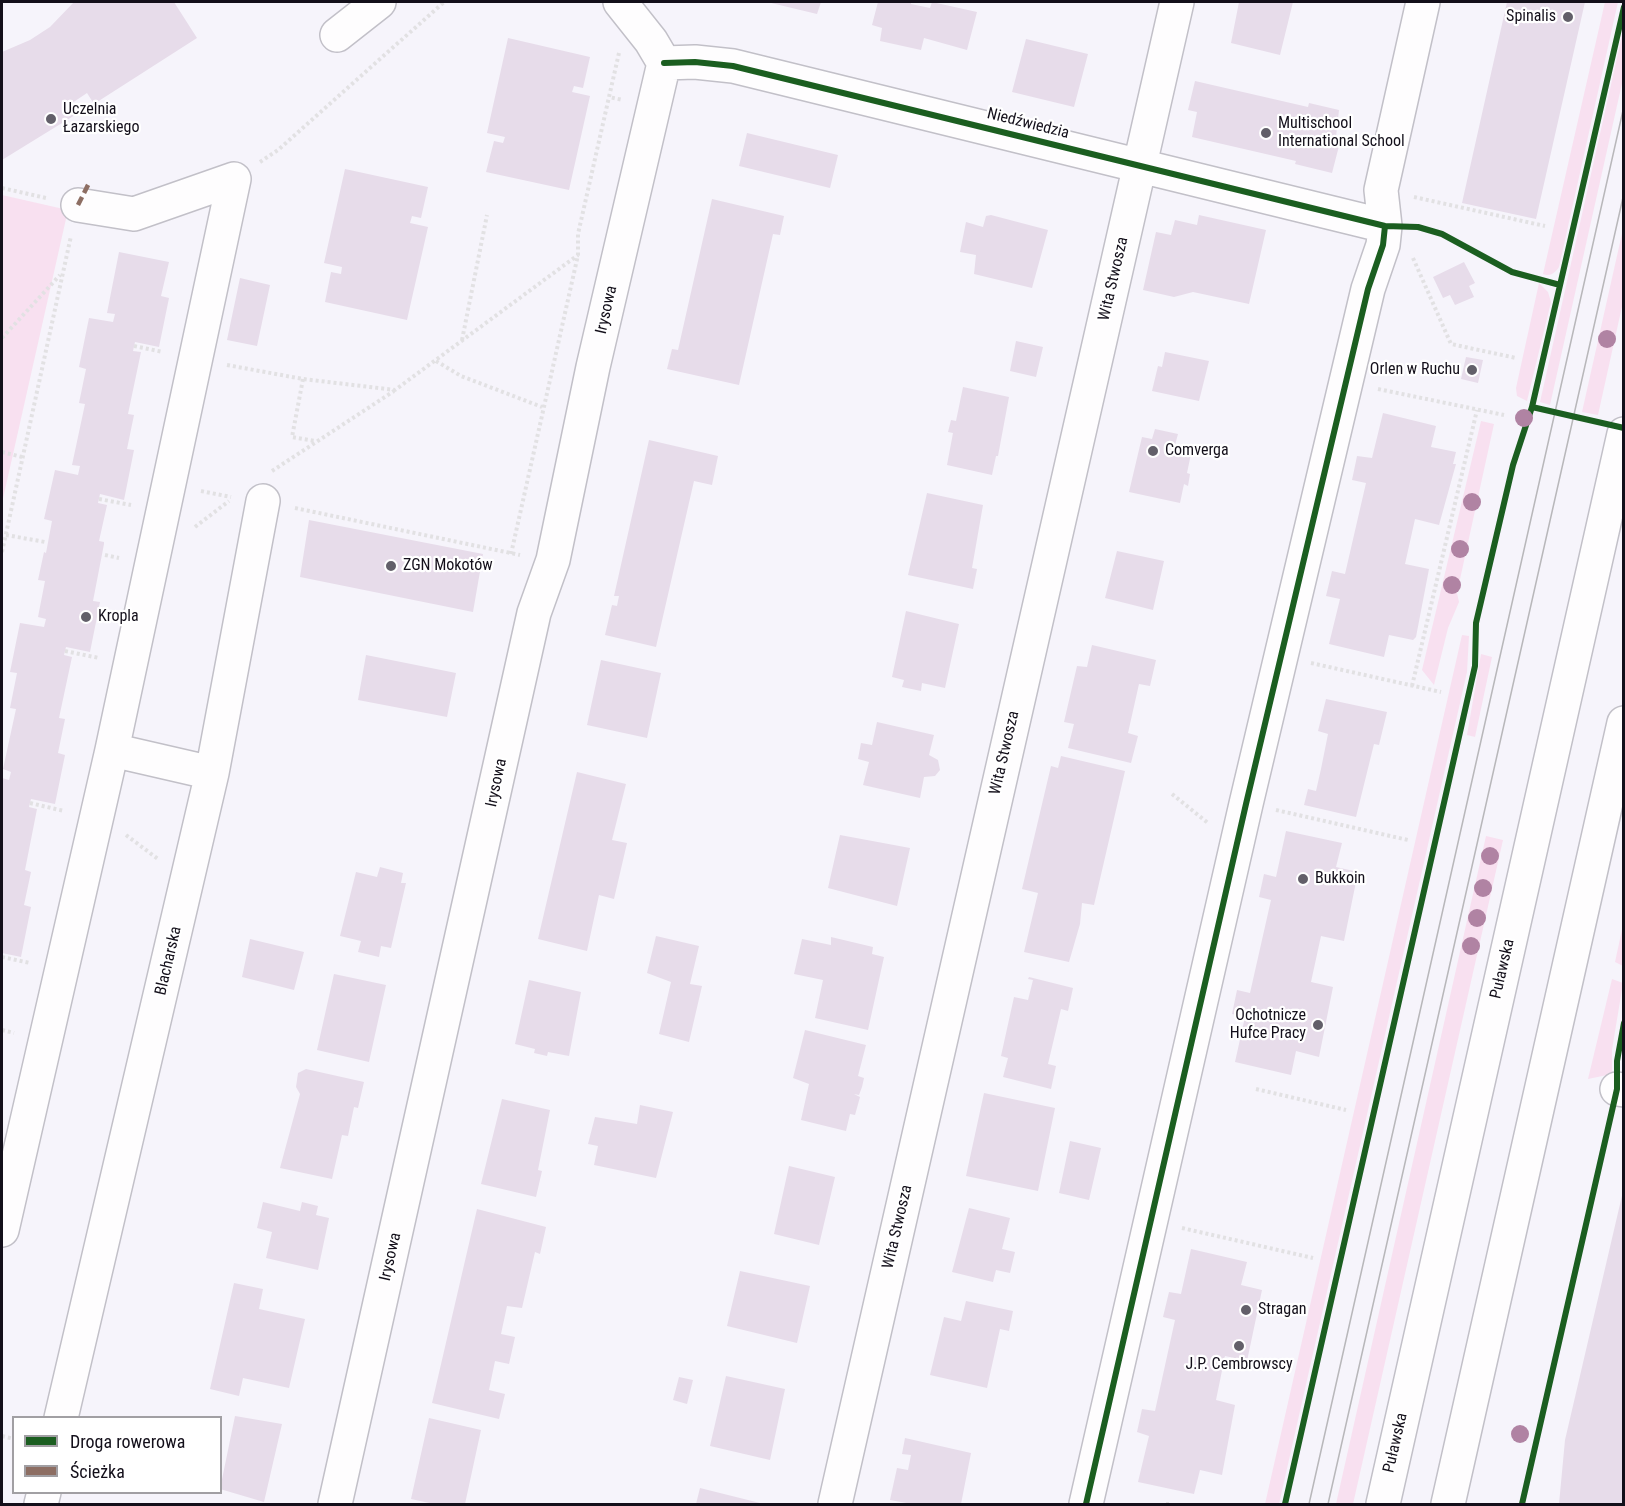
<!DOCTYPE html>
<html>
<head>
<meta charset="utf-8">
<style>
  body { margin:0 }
  #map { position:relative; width:1625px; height:1506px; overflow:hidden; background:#f6f4fb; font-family:"Roboto Condensed",sans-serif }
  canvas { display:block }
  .frame { position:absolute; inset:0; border:3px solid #130f1a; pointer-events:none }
  .legend { position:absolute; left:12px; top:1416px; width:210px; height:78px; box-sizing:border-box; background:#fff; border:2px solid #a19fa3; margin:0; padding:8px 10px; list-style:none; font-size:18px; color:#130f1a }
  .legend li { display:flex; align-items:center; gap:12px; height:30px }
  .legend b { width:30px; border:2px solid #a19fa3 }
</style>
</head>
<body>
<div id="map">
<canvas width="1625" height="1506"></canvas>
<div class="frame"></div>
<ul class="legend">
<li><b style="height:8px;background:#1b5e20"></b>Droga rowerowa</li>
<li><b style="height:8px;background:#8d6e63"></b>Ścieżka</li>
</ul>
</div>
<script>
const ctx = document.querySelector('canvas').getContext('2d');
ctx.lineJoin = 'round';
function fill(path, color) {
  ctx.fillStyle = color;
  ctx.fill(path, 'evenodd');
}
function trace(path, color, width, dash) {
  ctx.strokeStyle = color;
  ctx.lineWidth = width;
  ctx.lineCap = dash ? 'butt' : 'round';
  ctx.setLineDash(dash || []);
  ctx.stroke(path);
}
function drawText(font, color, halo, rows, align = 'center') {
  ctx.font = font + ' "Roboto Condensed",sans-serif';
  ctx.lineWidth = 4.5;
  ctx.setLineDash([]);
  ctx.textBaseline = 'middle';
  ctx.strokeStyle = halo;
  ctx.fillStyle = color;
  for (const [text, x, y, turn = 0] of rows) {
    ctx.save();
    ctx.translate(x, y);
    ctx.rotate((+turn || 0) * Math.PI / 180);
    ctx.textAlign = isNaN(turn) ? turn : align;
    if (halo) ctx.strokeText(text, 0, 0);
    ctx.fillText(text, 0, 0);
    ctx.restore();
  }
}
fill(new Path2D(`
  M1605 2H1618L1559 267C1555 273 1550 277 1543 274Z
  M1623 31V79L1550 405 1540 402Z
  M2 195 68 210 2 503Z
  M1623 229V302L1598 415 1582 412Z
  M1539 283 1548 292 1551 302 1527 401 1517 396 1516 388Z
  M1481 421 1494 424 1457 593 1459 602 1448 628 1434 685 1422 670Z
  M1462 635 1469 636 1467 672 1279 1504H1265Z
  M1481 654 1492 657 1475 737 1467 735Z
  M1486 836 1503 840 1353 1504H1336Z
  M1623 925V966L1615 962Z
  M1612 979 1623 983 1612 1050V1074L1588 1079Z`), '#f8e0f0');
fill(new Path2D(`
  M74 2H174L197 38 94 104 87 93 69 105 75 115 2 160V52L30 40 50 27Z
  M767 2H821L817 14Z
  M878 2H911V4L930 8 932 2 977 12 967 50 924 38 921 50 880 41 882 28 872 25Z
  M1239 2H1293L1280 55 1231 43Z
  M1507 2H1585L1536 219 1462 203Z
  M508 38 590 57 583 88 574 86 572 92 590 96 569 190 486 172 494 141 503 143 505 137 487 133Z
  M1026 39 1088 54 1074 107 1012 92Z
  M1195 81 1308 107 1309 103 1339 110 1335 146H1339L1332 173 1295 164 1296 161 1192 137 1197 112 1188 110Z
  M747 133 838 155 830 188 739 166Z
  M345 169 428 187 421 218 412 216 410 223 428 227 407 320 325 302 331 272 341 274 342 267 324 263Z
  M712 199 784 216 780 235 773 234 739 385 667 369 672 349 678 350Z
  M991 215 1048 230 1032 288 974 274 976 255 960 252 966 222 983 227 986 216Z
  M1199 215 1266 230 1249 304 1193 292 1174 297 1143 290 1156 232 1171 235 1175 220 1197 225Z
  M119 252 169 262 161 296 169 298 159 347 135 342 133 351 141 352 128 414 134 415 127 449 134 450 124 500 100 494 98 503 107 505 99 541 104 542V544L93 601 100 602 90 652 66 647 64 655 72 657 59 718 65 719 58 753 65 755 55 804 31 799 29 807 37 809 25 870 31 872 24 905 31 907 21 957 2 953V778L9 780 11 772 3 769 16 709 10 708 17 673 10 672 20 623 44 627 46 619 38 617 45 581 38 580 44 552 46 553 52 521 44 519 55 470 78 475 80 466 72 465 85 404 79 403 86 369 79 367 89 318 113 322 115 314 107 313Z
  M1464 262 1475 283 1469 286 1474 297 1455 305 1450 295 1443 298 1433 277Z
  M240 278 270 285 257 346 227 340Z
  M1016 341 1043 347 1036 377 1010 371Z
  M1165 352 1209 361 1199 401 1152 391 1158 366 1162 367Z
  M1466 357 1483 360 1478 383 1461 379Z
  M963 387 1009 397 998 456H996L992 475 947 465 953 433 948 432 951 420 956 421Z
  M1383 413 1436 426 1431 447 1456 452 1453 464H1456L1439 525 1415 519 1405 564 1429 569 1416 637 1413 640 1389 635 1384 657 1329 644 1340 599 1326 596 1332 571 1345 574 1366 483 1352 480 1356 461 1357 456 1372 458Z
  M1155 429 1178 434 1175 445 1192 449 1187 473 1190 474 1188 486 1184 484 1180 503 1129 492 1142 437 1152 439Z
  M649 440 718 456 712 485 694 481 656 647 605 635 612 605 617 606 619 596H614Z
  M927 493 983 505 972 568 977 569 973 589 908 575Z
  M309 520 483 554 473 612 300 577Z
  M1117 551 1164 561 1153 610 1105 598Z
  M906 611 959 624 945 688 922 683 921 691 902 687 904 680 892 677Z
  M1092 645 1156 660 1150 686 1139 684 1128 733 1138 736 1131 763 1068 748 1074 724 1064 722 1077 666 1087 667Z
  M366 655 456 673 447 717 358 700Z
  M601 660 661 673 647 738 587 725Z
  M1326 699 1387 712 1379 745 1374 744 1356 817 1304 805 1308 789 1316 791 1321 769 1328 734 1318 731Z
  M877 722 934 735 929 755 938 760 940 770 935 776 924 777 920 798 863 785 869 762 858 759 861 743 872 745Z
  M1061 756 1125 771 1094 905 1082 903 1080 924 1069 962 1024 952 1038 893 1022 889 1051 766 1058 768Z
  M577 772 626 784 612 840 627 843 614 899 599 895 587 951 538 939Z
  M1286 831 1342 843 1336 867 1358 872 1344 941 1321 936 1311 982 1333 987 1319 1057 1296 1051 1291 1075 1235 1062 1245 1017 1232 1014 1237 990 1250 993 1271 900 1259 897 1264 874 1276 877Z
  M840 835 910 848 897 906 828 888Z
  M380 867 403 873 401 883H406L391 948 381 946 379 957 358 952 361 941 340 936 356 872 377 877Z
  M656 936 699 946 690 984 702 986 689 1042 659 1034 671 982 647 973Z
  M831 937 873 947 872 954 884 957 868 1030 815 1018 823 980 794 974 802 939 831 945Z
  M250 939 304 952 294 990 242 977Z
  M334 974 386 985 369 1062 317 1050Z
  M1029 977 1073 988 1068 1011 1061 1009 1048 1064 1056 1066 1051 1089 1003 1077 1008 1058 1001 1056 1014 997 1028 1000 1033 980 1028 979Z
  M529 980 581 992 569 1056 548 1052 547 1056 534 1053 535 1049 515 1044Z
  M805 1030 866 1045 858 1076 864 1078 862 1087 859 1095 854 1094 860 1097 855 1115 850 1114 846 1131 801 1120 809 1084 793 1078Z
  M306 1069 364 1082 358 1108 354 1107 348 1136 342 1135 332 1179 280 1168 300 1094 296 1087 298 1073Z
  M984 1093 1055 1108 1038 1191 966 1176Z
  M502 1099 550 1110 538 1170 542 1171 536 1197 481 1184Z
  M640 1105 673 1112 656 1178 594 1165 598 1146 588 1144 595 1117 637 1124Z
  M1070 1141 1101 1148 1089 1200 1059 1193Z
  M789 1166 835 1177 819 1245 774 1234Z
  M1624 1187V1504H1559L1565 1440Z
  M263 1202 300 1211 302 1202 318 1206 316 1215 329 1218 318 1270 266 1258 272 1232 257 1228Z
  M969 1208 1010 1218 1002 1249 1015 1252 1010 1273 996 1270 993 1282 952 1272Z
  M477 1209 546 1227 540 1254 535 1252 522 1308 507 1306 501 1334 515 1337 509 1364 495 1361 489 1390 505 1394 499 1419 432 1403Z
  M1191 1249 1247 1262 1241 1285 1262 1290 1247 1361 1225 1356 1216 1400 1235 1405 1222 1475 1200 1470 1194 1494 1138 1482 1149 1436 1137 1432 1142 1409 1155 1411 1175 1320 1163 1317 1169 1292 1181 1294Z
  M740 1271 810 1286 797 1343 727 1326Z
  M234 1283 263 1289 259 1309 305 1319 289 1388 243 1378 239 1396 210 1389Z
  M966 1301 1013 1311 1009 1331 1000 1329 987 1388 930 1375 944 1317 961 1321Z
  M726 1376 785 1389 770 1460 710 1446Z
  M679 1377 693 1380 687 1404 673 1400Z
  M235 1416 282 1424 264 1502 220 1489Z
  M429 1418 481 1430 465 1504H434L411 1499Z
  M905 1438 971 1453 961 1504H912L890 1500 897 1468 908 1470 911 1455 902 1454Z
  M700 1488 760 1503V1504H696Z`), '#e7dcea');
const minor = new Path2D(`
  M620 2 651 41 664 63
  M337 35 379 2
  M664 63 695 62 733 66 1385 226
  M112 750 212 773
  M1617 1089 1624 1090
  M2 1230 112 750 234 179 134 214 78 205
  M61 1418 212 773 263 501
  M41 1504 44 1492
  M335 1504 534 613 553 560 593 367 664 63
  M835 1504 1177 2
  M1086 1504 1246 804 1368 289 1383 245 1385 226 1381 190 1423 2`);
const major = new Path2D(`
  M1383 1504 1624 434
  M1448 1504 1624 723`);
trace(minor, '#c2c0c8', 36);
trace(major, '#c2c0c8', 36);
trace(new Path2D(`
  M619 53 609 97 623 100
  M260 162 278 150 444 2
  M2 188 46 198
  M1414 197 1545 226
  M1413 258 1451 344 1516 358
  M2 338 60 275
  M462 340 487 215
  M134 346 163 352
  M436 361 461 376 542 407
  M227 365 303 379 395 390 578 255
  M303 379 292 437 315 441
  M1378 389 1504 415
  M2 452 22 457
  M272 471 394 391
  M201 491 231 497
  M99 499 131 505
  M295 508 520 555
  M195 527 229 501
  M6 535 45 542
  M2 552 71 236
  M511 554 578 255V234L609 97
  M105 555 119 558
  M65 651 99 658
  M1311 663 1441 692
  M1412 686 1477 410
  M1172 794 1208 823
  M30 803 64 811
  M1276 810 1408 840
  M126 835 158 859
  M2 957 30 963
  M2 1030 14 1033
  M1256 1089 1346 1110
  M1182 1228 1313 1258
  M2 1436 14 1439
  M1166 1504H1169`), '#e2e1e3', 4, [3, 3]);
trace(minor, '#fefdfe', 33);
trace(major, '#fefdfe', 33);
trace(new Path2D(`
  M1309 1504 1624 106
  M1328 1504 1624 193`), '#b8b7ba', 1.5);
trace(new Path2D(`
  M78 205 89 183`), '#8d6e63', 4.5, [9, 4.5]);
trace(new Path2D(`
  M664 63 695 62 733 66 1385 226 1418 227 1442 234 1512 272 1560 285
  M1532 407 1624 428
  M1086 1504 1246 804 1368 289 1383 245 1385 226
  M1285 1504 1475 666 1476 623 1513 465 1532 407 1624 7
  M1522 1504 1617 1089V1061L1624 1023`), '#1b5e20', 6);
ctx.fillStyle = '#b083a3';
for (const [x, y] of [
  [1607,339],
  [1524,418],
  [1472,502],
  [1460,549],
  [1452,585],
  [1490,856],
  [1483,888],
  [1477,918],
  [1471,946],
  [1520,1434]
]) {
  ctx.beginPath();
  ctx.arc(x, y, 9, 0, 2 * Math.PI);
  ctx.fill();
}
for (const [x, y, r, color] of [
  [1568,17,6,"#625f69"],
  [51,119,6,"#625f69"],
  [1266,133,6,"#625f69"],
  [1472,370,6,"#625f69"],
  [1153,451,6,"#625f69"],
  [391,566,6,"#625f69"],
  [86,617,6,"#625f69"],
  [1303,879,6,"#625f69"],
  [1318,1025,6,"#625f69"],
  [1246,1310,6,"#625f69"],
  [1239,1346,6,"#625f69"]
]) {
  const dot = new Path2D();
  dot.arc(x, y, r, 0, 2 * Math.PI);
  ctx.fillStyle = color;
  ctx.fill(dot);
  trace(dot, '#fff', 2);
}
drawText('16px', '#130f1a', '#fff', [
  ["Spinalis",1556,17,"right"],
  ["Uczelnia",63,110],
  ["Łazarskiego",63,128],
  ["Multischool",1278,124],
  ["International School",1278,142],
  ["Orlen w Ruchu",1460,370,"right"],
  ["Comverga",1165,451],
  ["ZGN Mokotów",403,566],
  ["Kropla",98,617],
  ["Bukkoin",1315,879],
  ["Ochotnicze",1306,1016,"right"],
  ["Hufce Pracy",1306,1034,"right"],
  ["Stragan",1258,1310],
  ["J.P. Cembrowscy",1239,1365,"center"]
], 'left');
drawText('16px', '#130f1a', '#fff', [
  ["Niedźwiedzia",1028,124,14],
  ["Wita Stwosza",1114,279,-77],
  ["Irysowa",607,310,-77],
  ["Wita Stwosza",1005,753,-77],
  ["Irysowa",497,783,-78],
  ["Blacharska",169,961,-77],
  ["Puławska",1503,969,-77],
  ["Wita Stwosza",898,1227,-77],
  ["Irysowa",391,1257,-77],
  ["Puławska",1396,1443,-77]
]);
</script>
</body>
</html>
